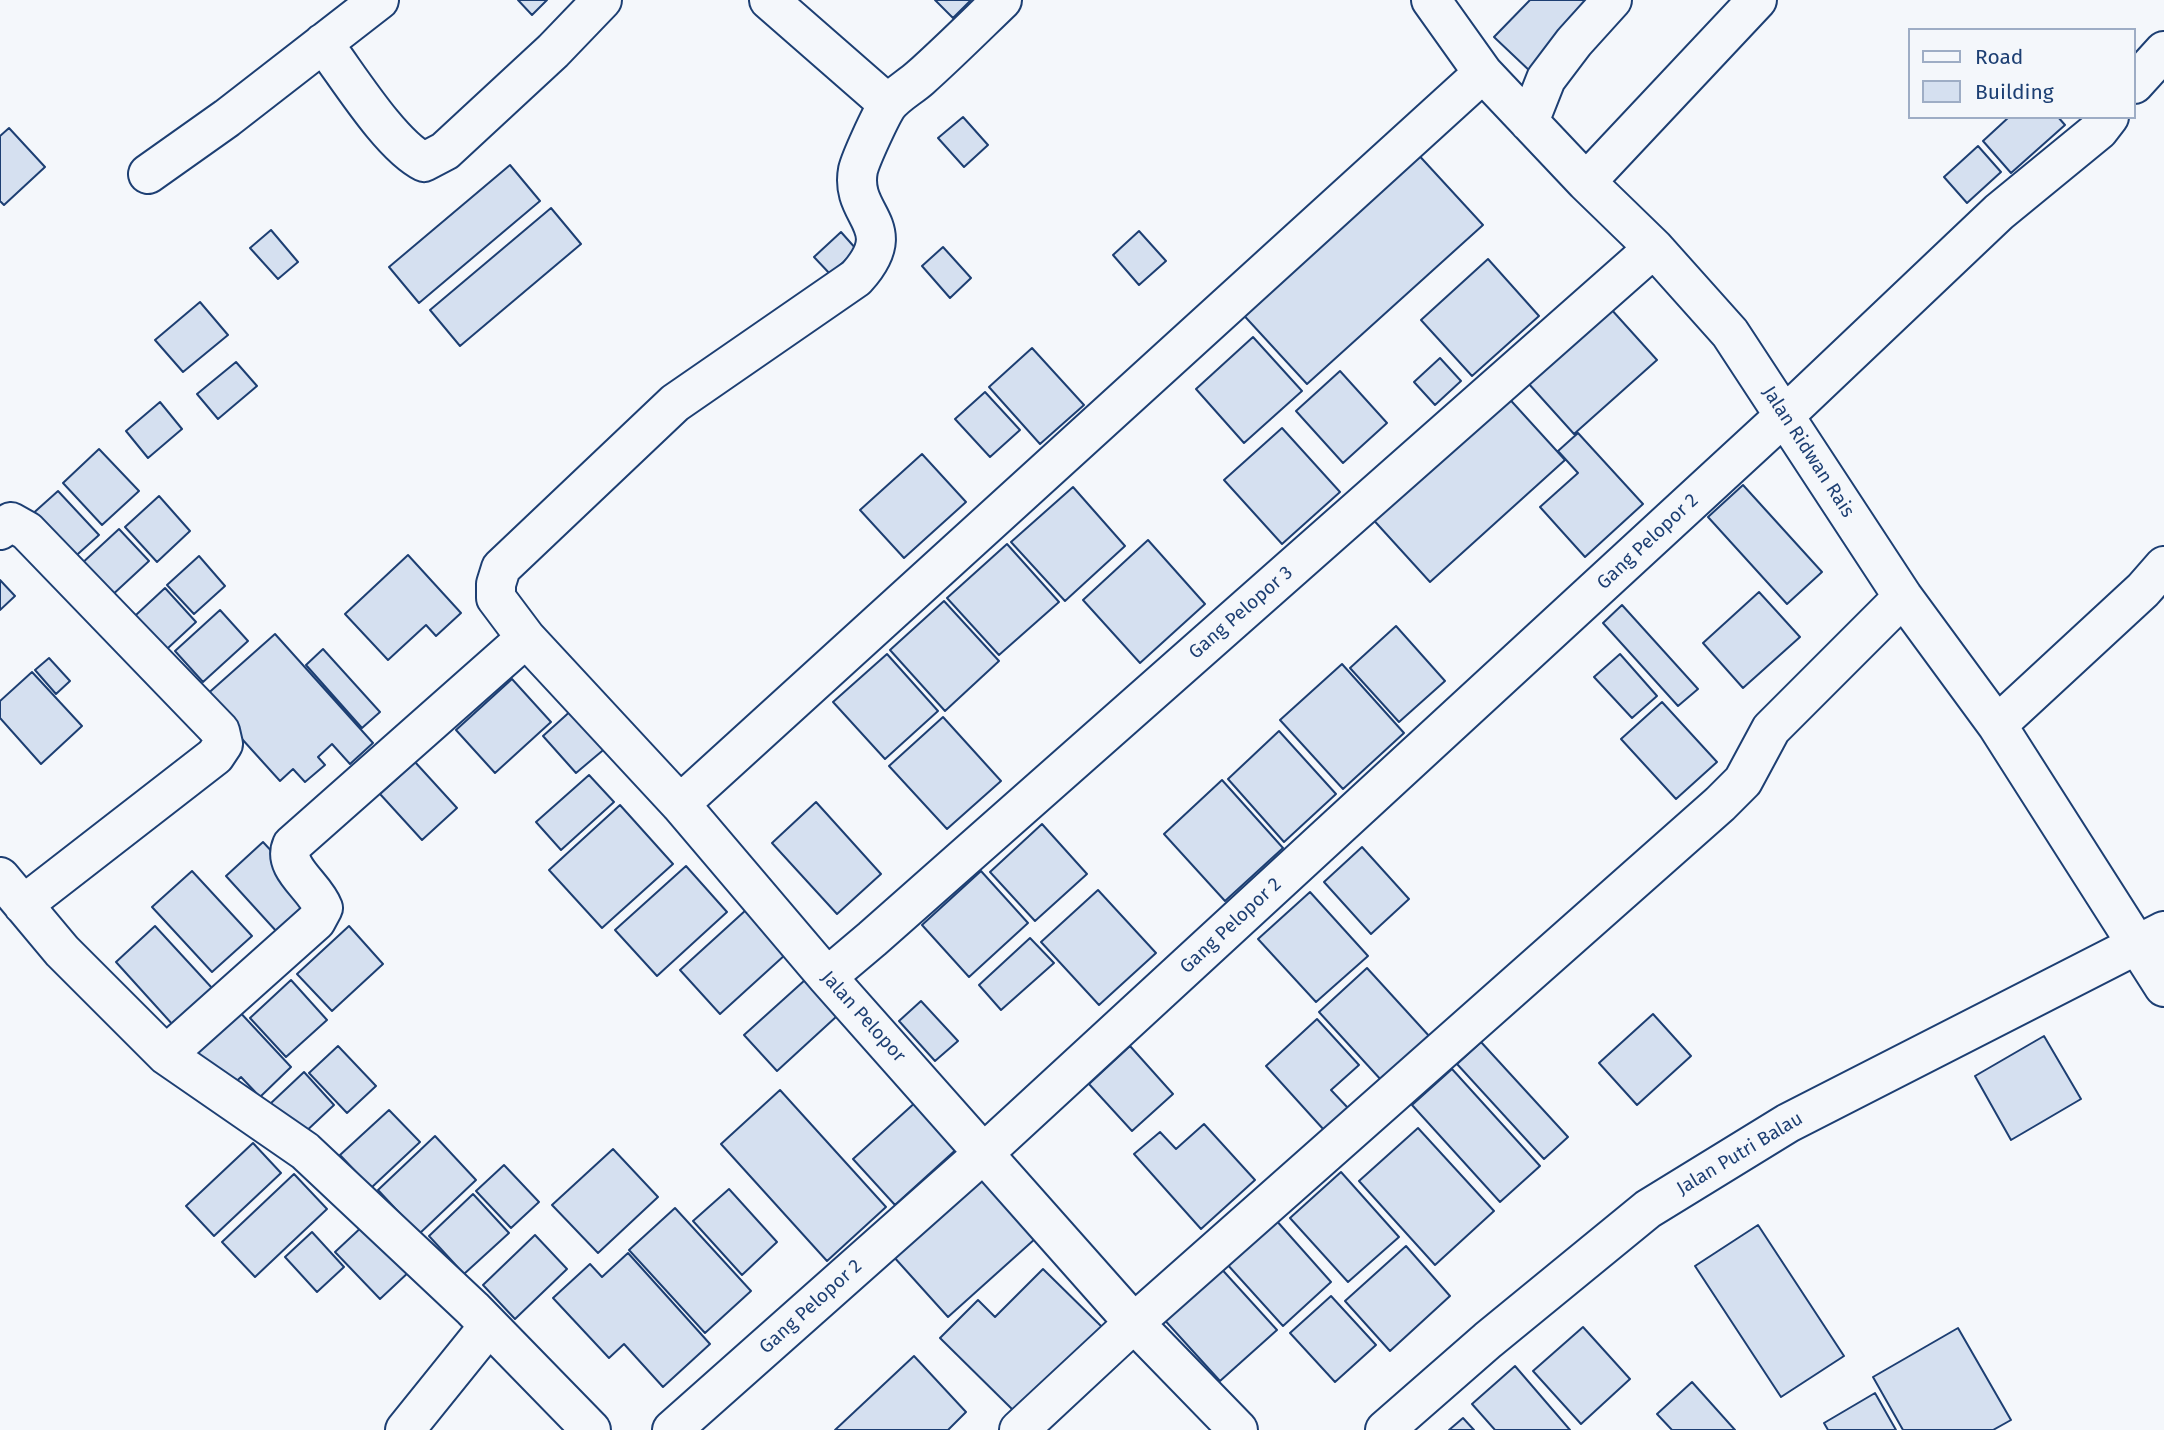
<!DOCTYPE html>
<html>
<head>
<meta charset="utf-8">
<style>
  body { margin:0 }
  #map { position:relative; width:2164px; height:1430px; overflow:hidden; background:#f4f7fb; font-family:"Fira Sans",sans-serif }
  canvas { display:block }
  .legend { position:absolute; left:1908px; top:28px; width:228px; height:91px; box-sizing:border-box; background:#f4f7fb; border:2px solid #9eadc5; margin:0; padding:9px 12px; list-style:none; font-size:21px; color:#1d3f73 }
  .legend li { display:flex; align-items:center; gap:14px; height:35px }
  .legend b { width:35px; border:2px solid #9eadc5 }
</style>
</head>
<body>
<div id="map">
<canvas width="2164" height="1430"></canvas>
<ul class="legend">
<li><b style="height:9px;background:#f4f7fb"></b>Road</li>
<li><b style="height:19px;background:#d5e0f0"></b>Building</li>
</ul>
</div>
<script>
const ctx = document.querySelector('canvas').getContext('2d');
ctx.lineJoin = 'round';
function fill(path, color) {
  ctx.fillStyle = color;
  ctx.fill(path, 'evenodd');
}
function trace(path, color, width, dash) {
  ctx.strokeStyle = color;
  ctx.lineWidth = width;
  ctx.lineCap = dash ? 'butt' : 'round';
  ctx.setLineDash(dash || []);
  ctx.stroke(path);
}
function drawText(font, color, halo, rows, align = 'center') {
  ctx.font = font + ' "Fira Sans",sans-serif';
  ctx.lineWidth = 5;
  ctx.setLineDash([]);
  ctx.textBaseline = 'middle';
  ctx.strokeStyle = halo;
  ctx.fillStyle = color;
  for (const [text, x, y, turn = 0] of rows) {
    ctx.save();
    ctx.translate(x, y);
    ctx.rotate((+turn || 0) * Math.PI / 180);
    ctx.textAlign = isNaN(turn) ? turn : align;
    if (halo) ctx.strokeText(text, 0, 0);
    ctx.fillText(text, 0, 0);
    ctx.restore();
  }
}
const building = new Path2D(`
  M518 0H547L532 15Z
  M935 0H971L953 18Z
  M1530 0H1601L1532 73 1494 37Z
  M963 117 988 145 964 167 938 138Z
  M2009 117H2058L2065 125 2011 173 1983 141Z
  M9 128 45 167 4 205 0 201V136Z
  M1978 146 2001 172 1967 203 1944 177Z
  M1414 150 1483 225 1307 384 1238 309Z
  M510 165 540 201 419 303 389 267Z
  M551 208 581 244 460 346 430 310Z
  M271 230 298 262 278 279 250 248Z
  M1139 231 1166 261 1139 285 1113 255Z
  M841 232 857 250 830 274 814 257Z
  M943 247 971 278 950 298 922 266Z
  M1488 259 1539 316 1472 376 1421 320Z
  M1601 298 1657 360 1574 434 1519 373Z
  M200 302 228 335 183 372 155 340Z
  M1253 337 1302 391 1244 443 1196 389Z
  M1032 348 1084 405 1040 444 989 387Z
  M1440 358 1461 381 1435 405 1414 382Z
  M236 362 257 386 218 419 197 394Z
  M1340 371 1387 423 1343 463 1296 411Z
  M985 392 1020 430 990 457 955 419Z
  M1504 393 1565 460 1430 582 1369 515Z
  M160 402 182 429 148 458 126 431Z
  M1282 428 1340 492 1282 544 1224 480Z
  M1578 433 1643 504 1585 557 1540 507 1578 473 1558 451Z
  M99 449 139 491 102 525 63 483Z
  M922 454 966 502 904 558 860 510Z
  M1743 485 1822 572 1787 604 1708 517Z
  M1073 487 1125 546 1065 601 1011 542Z
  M58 491 99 535 69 562 29 517Z
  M159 496 190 531 157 562 125 527Z
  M119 529 149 561 109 598 79 566Z
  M1148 540 1205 604 1140 663 1083 600Z
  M1007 544 1059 602 999 655 947 598Z
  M408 555 461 613 436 636 426 625 388 660 345 614Z
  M199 556 225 586 194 614 167 585Z
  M0 580 15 596 0 610Z
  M165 588 196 622 154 661 123 627Z
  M1759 592 1800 637 1743 688 1703 643Z
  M944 601 999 661 945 711 890 650Z
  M1622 605 1698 689 1678 706 1603 623Z
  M220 610 248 641 203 682 175 651Z
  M1396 626 1445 681 1399 722 1350 668Z
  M275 634 373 743 350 764 332 744 318 757 325 765 305 782 293 769 280 781 204 697Z
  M323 649 380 712 362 728 306 665Z
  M887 654 938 711 885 759 833 702Z
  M1620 654 1657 696 1632 718 1594 677Z
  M49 658 70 681 56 694 35 670Z
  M1342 664 1404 733 1343 789 1280 720Z
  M32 672 82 726 41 764 0 718V701Z
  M512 679 551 722 495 773 456 730Z
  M1662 702 1717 762 1676 799 1621 739Z
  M574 708 608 746 576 773 543 736Z
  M943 717 1001 781 947 829 889 766Z
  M1279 731 1336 794 1284 842 1228 779Z
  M415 762 457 808 422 840 380 794Z
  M589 775 614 802 561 850 536 822Z
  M1222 780 1283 848 1225 901 1164 834Z
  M816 802 881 874 837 914 772 843Z
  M620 805 673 864 602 928 549 870Z
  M1042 824 1087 874 1035 921 990 872Z
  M263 842 315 898 277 932 226 876Z
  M1362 847 1409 899 1371 934 1324 882Z
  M686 866 727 912 657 976 615 930Z
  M192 871 252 936 212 972 152 907Z
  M981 871 1028 923 969 977 922 925Z
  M1098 890 1156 953 1099 1005 1041 942Z
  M1310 892 1368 956 1316 1002 1258 939Z
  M746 910 786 954 720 1014 680 970Z
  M155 926 212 988 173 1025 116 962Z
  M349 926 383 964 332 1011 297 974Z
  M1030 938 1054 963 1001 1010 979 985Z
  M1367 968 1430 1037 1382 1081 1319 1012Z
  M291 980 327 1020 286 1057 250 1018Z
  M805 980 837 1016 777 1071 744 1035Z
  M921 1001 958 1041 935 1061 899 1021Z
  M236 1008 291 1067 260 1097 241 1077 229 1088 192 1049Z
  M1653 1014 1691 1056 1637 1105 1599 1063Z
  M1317 1019 1359 1065 1331 1090 1348 1108 1324 1130 1266 1066Z
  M2044 1036 2081 1099 2011 1140 1975 1076Z
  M1481 1042 1568 1137 1544 1159 1457 1064Z
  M338 1046 376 1086 347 1113 309 1073Z
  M1130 1046 1173 1094 1132 1131 1089 1084Z
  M1452 1069 1540 1166 1500 1202 1412 1105Z
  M304 1072 334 1105 301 1136 270 1104Z
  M780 1090 886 1207 827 1261 721 1144Z
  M918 1100 960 1146 895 1205 853 1159Z
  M389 1110 420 1142 371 1188 340 1155Z
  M1204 1124 1255 1180 1201 1229 1134 1154 1160 1132 1176 1149Z
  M1418 1128 1494 1211 1435 1265 1359 1181Z
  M435 1136 476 1180 419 1234 378 1190Z
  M253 1143 281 1173 214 1236 186 1206Z
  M613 1149 658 1197 598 1253 552 1205Z
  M504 1165 539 1202 511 1228 476 1191Z
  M971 1167 1036 1238 948 1317 884 1246Z
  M1341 1172 1399 1237 1348 1282 1290 1218Z
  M294 1174 327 1209 255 1277 222 1242Z
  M729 1189 777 1242 742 1275 693 1221Z
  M473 1194 509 1233 464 1274 429 1236Z
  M675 1208 751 1291 705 1333 629 1250Z
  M1275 1219 1331 1282 1283 1326 1226 1263Z
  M366 1223 411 1270 380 1299 335 1252Z
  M1758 1225 1844 1356 1781 1397 1695 1266Z
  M312 1232 344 1267 317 1292 285 1257Z
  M535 1235 567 1269 515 1319 483 1285Z
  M1406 1246 1450 1296 1390 1351 1345 1301Z
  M628 1253 710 1344 663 1387 624 1344 609 1358 553 1298 590 1264 602 1277Z
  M1217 1264 1277 1330 1220 1381 1161 1316Z
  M1043 1269 1102 1327 1016 1413 940 1338 978 1300 995 1317Z
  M1331 1296 1376 1345 1335 1382 1290 1333Z
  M1583 1327 1630 1379 1581 1424 1533 1371Z
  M1958 1328 2011 1420 1993 1430H1903L1873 1377Z
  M914 1356 966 1412 948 1430H835Z
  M1515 1366 1570 1430H1495L1472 1404Z
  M1692 1382 1735 1430H1672L1657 1414Z
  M1875 1393 1896 1430H1828L1824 1423Z
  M1463 1418 1474 1430H1449Z`);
fill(building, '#d5e0f0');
trace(building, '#1d3f73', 2);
const minor = new Path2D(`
  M769 0 888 104
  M1002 0C975 26 948 53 920 78 910 87 895 95 887 106 880 117 861 158 858 170 849 217 904 225 856 278L675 403 501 568 496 584V598L526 638 680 804 827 977 1134 1323 1238 1430
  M1431 0 1483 73 1586 182 1654 248 1730 333 1903 597 1997 725 2164 987
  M323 43C348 76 390 145 424 162L445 151 553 51 602 0
  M2134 84 2164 51
  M1529 122 1546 79 1574 42 1612 0
  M148 174 227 118 379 0
  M1586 182 1757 0
  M0 530 11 522 27 531 220 731 223 744 215 756 23 905
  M1997 725 2143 590 2164 566
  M680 804 1483 73
  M0 877 62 951 166 1055 305 1151 473 1309 591 1430
  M827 977 872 939 1654 248
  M166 1055 316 921 323 908C315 886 282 868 292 845L526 638
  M405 1430 488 1327
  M672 1430 984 1153 1784 416 1999 212 2099 130 2109 117
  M1019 1430 1134 1323 1720 804 1743 781 1771 729 1903 597`);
const major = new Path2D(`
  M1385 1430 1488 1340 1648 1209 1788 1123 2164 931`);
trace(minor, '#1d3f73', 42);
trace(major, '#1d3f73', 42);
trace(minor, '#f4f7fb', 38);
trace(major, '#f4f7fb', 38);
drawText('19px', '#1d3f73', '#f4f7fb', [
  ["Jalan Ridwan Rais",1808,452,57],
  ["Gang Pelopor 2",1648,542,-43],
  ["Gang Pelopor 3",1241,613,-41],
  ["Gang Pelopor 2",1231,926,-43],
  ["Jalan Pelopor",863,1017,48],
  ["Jalan Putri Balau",1740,1154,-31],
  ["Gang Pelopor 2",811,1307,-42]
]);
</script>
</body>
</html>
